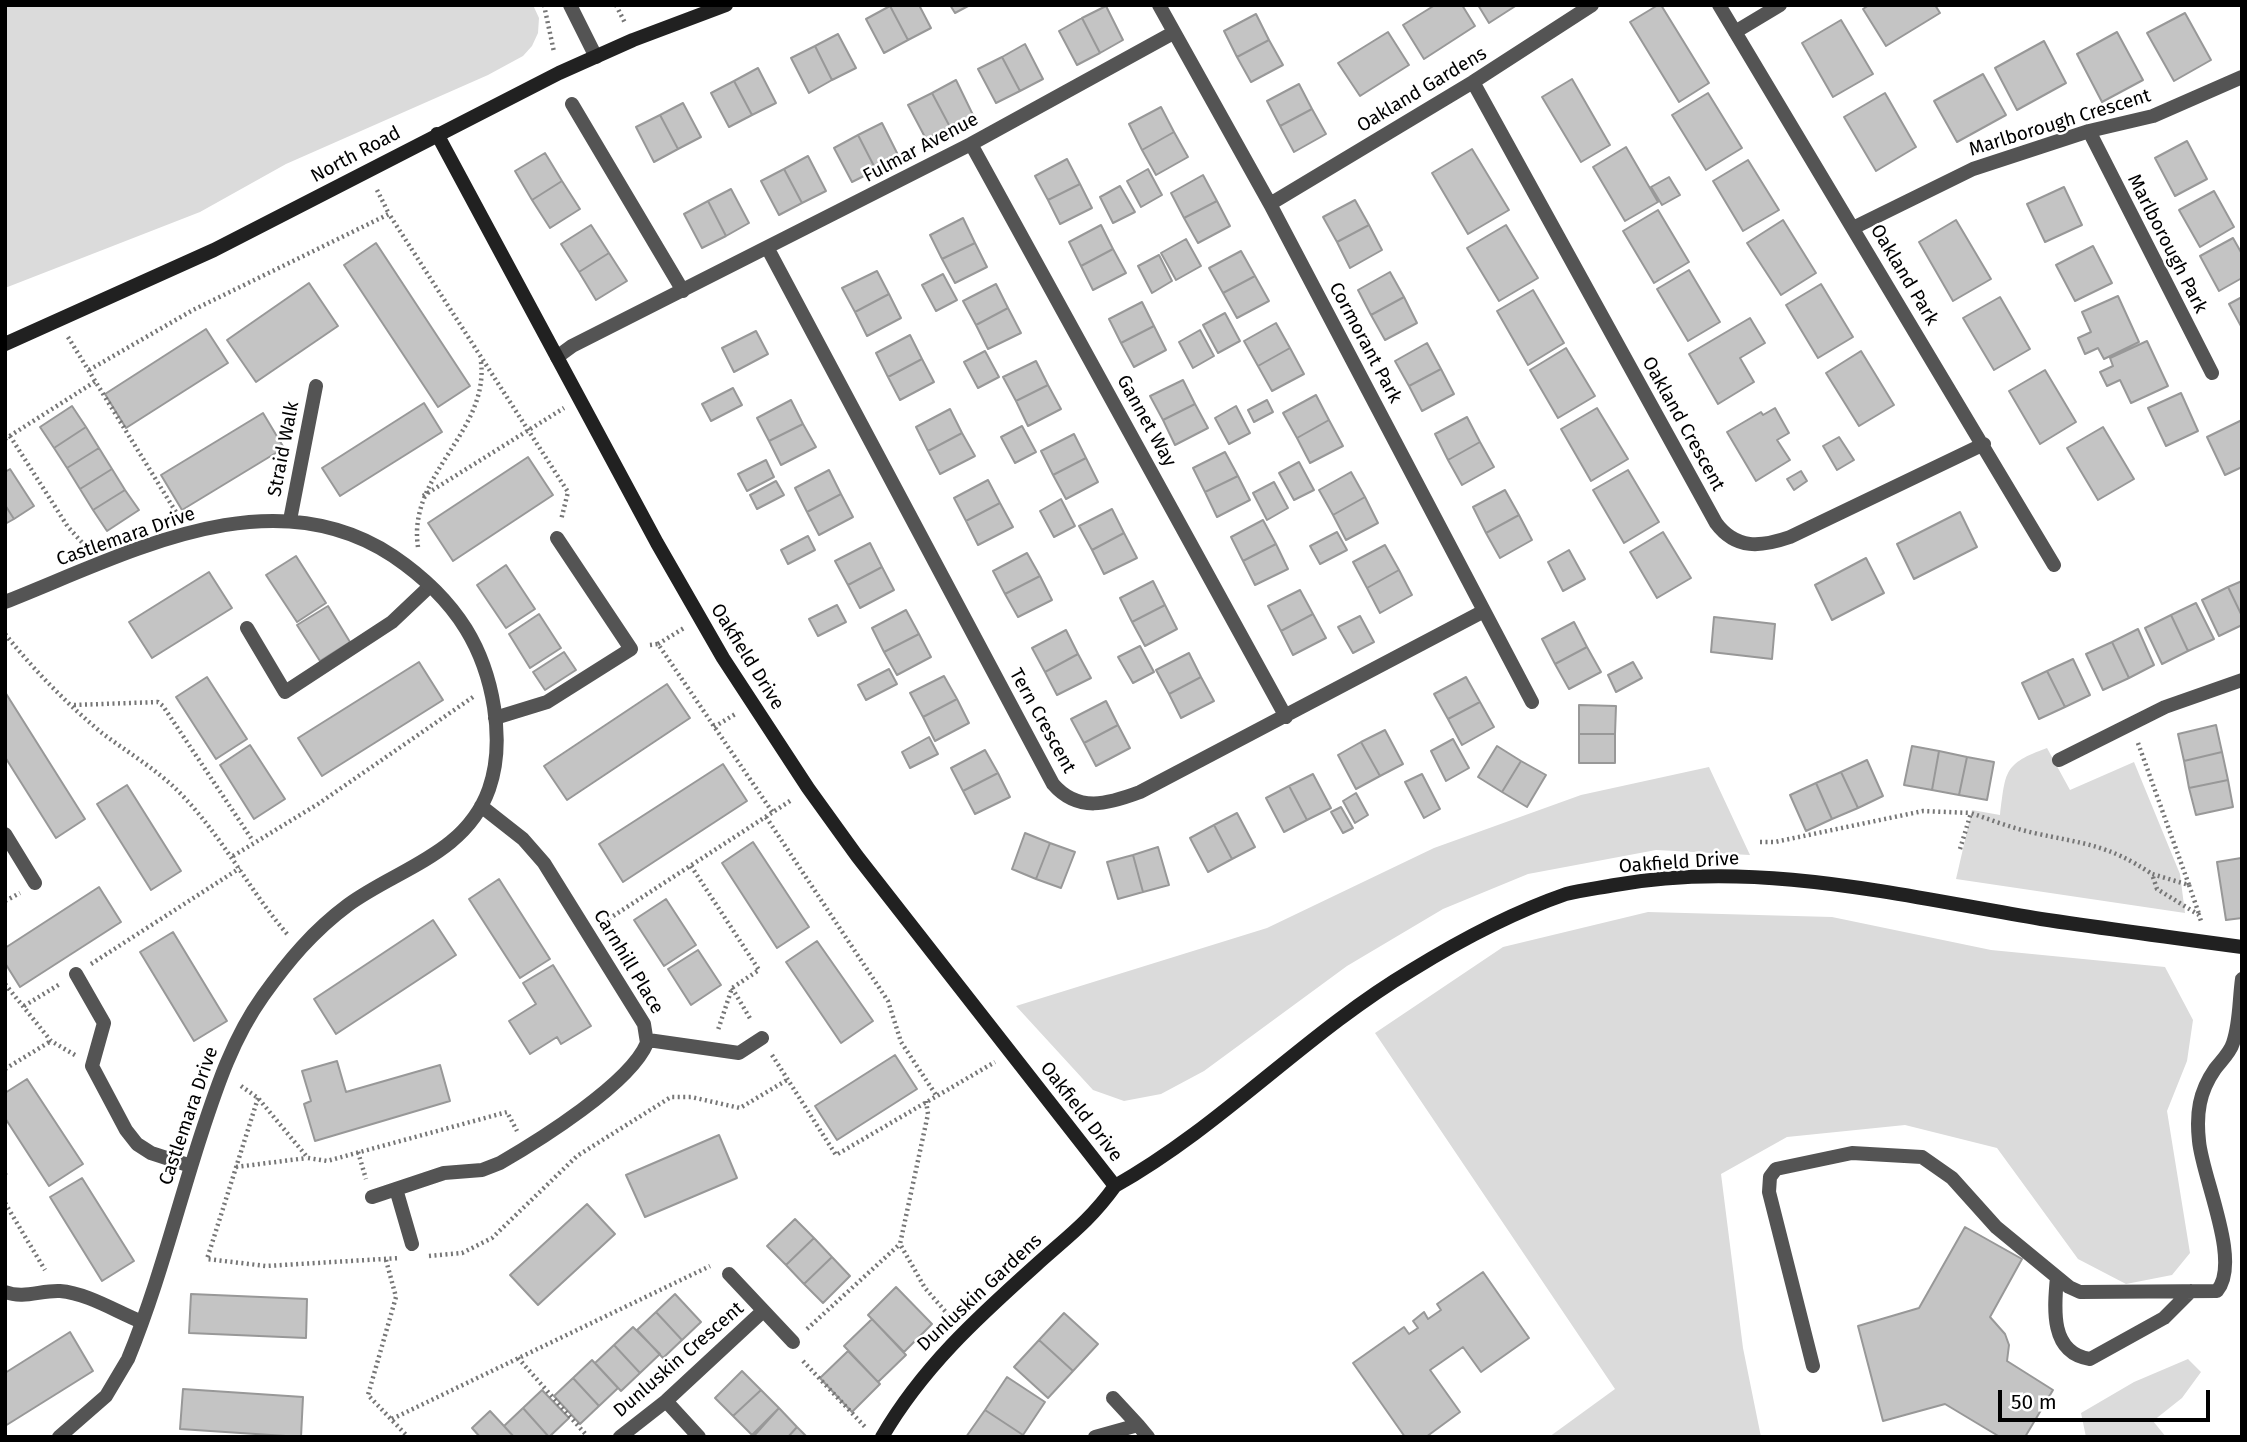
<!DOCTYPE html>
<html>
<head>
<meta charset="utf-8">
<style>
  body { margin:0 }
  #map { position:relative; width:2247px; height:1442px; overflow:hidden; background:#fff; font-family:"Fira Sans",sans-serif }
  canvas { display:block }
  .frame { position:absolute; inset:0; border:7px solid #000; pointer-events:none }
  .scale { position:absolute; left:1998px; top:1390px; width:212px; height:32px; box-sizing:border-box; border:4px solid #000; border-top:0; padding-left:9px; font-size:21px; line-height:24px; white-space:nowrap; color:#000; -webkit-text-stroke:5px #fff; paint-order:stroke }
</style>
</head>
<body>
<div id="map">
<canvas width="2247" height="1442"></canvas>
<div class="frame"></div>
<div class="scale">50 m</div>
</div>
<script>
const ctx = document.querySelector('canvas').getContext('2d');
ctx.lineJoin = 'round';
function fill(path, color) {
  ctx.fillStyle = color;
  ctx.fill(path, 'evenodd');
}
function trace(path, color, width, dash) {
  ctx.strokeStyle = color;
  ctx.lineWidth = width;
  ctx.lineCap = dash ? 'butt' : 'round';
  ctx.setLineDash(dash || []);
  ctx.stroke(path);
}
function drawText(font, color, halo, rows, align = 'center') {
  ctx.font = font + ' "Fira Sans",sans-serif';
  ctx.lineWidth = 5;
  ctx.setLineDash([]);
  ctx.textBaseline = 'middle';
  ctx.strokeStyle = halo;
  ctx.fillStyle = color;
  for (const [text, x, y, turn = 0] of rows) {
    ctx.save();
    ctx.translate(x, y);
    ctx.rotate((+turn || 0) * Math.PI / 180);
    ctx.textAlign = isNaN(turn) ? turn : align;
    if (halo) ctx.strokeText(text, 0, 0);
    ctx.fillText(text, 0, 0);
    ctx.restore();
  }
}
fill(new Path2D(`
  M5 5H533L539 18 538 33 532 46 523 56 488 75 286 164 200 212 5 288Z
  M2047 748 2070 790 2134 762 2180 874 2185 913 1956 879 1972 810 2000 815C2006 771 2003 764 2047 748Z
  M1709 767 1750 855 1656 850 1528 874 1443 909 1347 966 1204 1071 1161 1094 1124 1101 1093 1090 1016 1006 1267 928 1434 848 1581 795Z
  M1648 912 1832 917 1991 950 2165 967 2193 1020 2187 1061 2167 1111 2190 1253 2172 1275 2126 1284 2078 1259 1997 1148 1905 1125 1787 1137 1721 1174 1743 1348 1761 1437H1549L1615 1389 1375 1033 1503 947Z
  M2188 1359 2201 1372 2182 1398 2153 1421 2166 1437H2086L2081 1413 2134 1382Z`), '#dbdbdb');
const building = new Path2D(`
  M919 5 931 28 908 40 890 6Z
  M950 5H970L955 13Z
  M1435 5H1462L1475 26 1424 59 1403 25Z
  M1478 5H1517L1489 23Z
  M1658 5H1661L1709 83 1679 102 1630 22Z
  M1869 5H1935L1940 13 1886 46 1863 9Z
  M890 6 908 40 884 53 866 19Z
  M1106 6 1123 40 1100 53 1082 18Z
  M2185 13 2211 60 2174 81 2147 33Z
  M1256 14 1269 40 1237 57 1224 31Z
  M1082 18 1100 53 1077 65 1059 31Z
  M1841 20 1873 74 1833 97 1802 43Z
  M1388 32 1409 65 1360 96 1338 63Z
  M2117 32 2143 80 2102 102 2077 54Z
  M838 34 856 68 832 80 815 46Z
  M1269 40 1283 65 1251 82 1237 57Z
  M2044 41 2066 83 2017 110 1995 68Z
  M1025 44 1043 79 1020 91 1002 57Z
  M815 46 832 80 809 93 791 58Z
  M1002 57 1020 91 996 103 978 69Z
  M758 68 776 103 752 115 734 81Z
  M1983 74 2006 115 1957 142 1934 101Z
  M1572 79 1610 145 1581 162 1542 97Z
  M956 80 973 115 950 127 932 93Z
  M734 81 752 115 729 127 711 93Z
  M1299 84 1312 109 1280 126 1267 101Z
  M932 93 950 127 926 139 908 105Z
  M1708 93 1742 148 1706 170 1672 115Z
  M1885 93 1916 147 1876 171 1844 117Z
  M683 103 701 137 678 149 660 115Z
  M1161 107 1174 132 1142 150 1129 124Z
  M1312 109 1326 134 1294 152 1280 126Z
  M660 115 678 149 654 162 636 127Z
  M882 123 899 157 876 170 858 135Z
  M1174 132 1188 157 1156 175 1142 150Z
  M858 135 876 170 852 182 834 148Z
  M2187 141 2207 179 2175 196 2155 158Z
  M1626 147 1658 202 1625 221 1593 167Z
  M1472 149 1509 210 1468 234 1432 173Z
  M545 153 562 181 532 200 515 171Z
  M808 156 826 191 802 203 784 169Z
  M1067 159 1080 184 1048 200 1035 176Z
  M1748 160 1779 210 1743 231 1713 181Z
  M784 169 802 203 779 215 761 181Z
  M1148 169 1162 195 1141 207 1127 181Z
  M1203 175 1217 201 1184 218 1171 193Z
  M1669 177 1680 195 1662 205 1651 187Z
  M562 181 580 209 550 228 532 200Z
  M1080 184 1092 208 1060 224 1048 200Z
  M1120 186 1135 212 1113 223 1100 197Z
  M2064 187 2082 225 2045 242 2027 204Z
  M731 189 749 223 726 236 708 201Z
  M2214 191 2234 227 2200 247 2179 210Z
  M1355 200 1369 225 1337 242 1323 217Z
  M708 201 726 236 702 248 684 214Z
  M1217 201 1230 226 1198 243 1184 218Z
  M1658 210 1689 262 1654 283 1623 231Z
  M963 218 975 243 942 259 930 235Z
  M1783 220 1816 273 1781 295 1747 243Z
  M1956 220 1991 279 1953 301 1919 242Z
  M591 225 609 253 579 272 561 244Z
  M1101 225 1113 249 1081 266 1069 242Z
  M1369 225 1382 250 1350 268 1337 242Z
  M1506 225 1538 278 1499 301 1467 248Z
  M2233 238 2242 254V278L2219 291 2200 256Z
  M1186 239 1201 266 1176 280 1161 253Z
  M376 243 470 386 438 407 344 265Z
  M975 243 987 267 955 283 942 259Z
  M2093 246 2112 283 2075 301 2056 265Z
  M1113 249 1126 273 1093 290 1081 266Z
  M1241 251 1255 276 1223 293 1209 268Z
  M609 253 627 281 596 300 579 272Z
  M1159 255 1172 281 1152 293 1138 266Z
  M1689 270 1720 322 1688 341 1657 289Z
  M877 271 889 294 855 312 842 288Z
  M1390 272 1404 297 1371 315 1358 290Z
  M943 274 957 300 936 311 922 285Z
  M1255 276 1269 301 1237 318 1223 293Z
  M309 283 338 326 256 382 227 340Z
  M996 284 1008 308 976 325 963 301Z
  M1821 284 1853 337 1818 358 1786 305Z
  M1533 290 1564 343 1528 365 1497 311Z
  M889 294 901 318 867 336 855 312Z
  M2118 296 2139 342 2104 359 2098 348 2085 354 2078 338 2091 332 2082 312Z
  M1404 297 1417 323 1385 340 1371 315Z
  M2000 297 2030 349 1994 370 1963 318Z
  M2242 297V328L2229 304Z
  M1142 302 1154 326 1121 343 1109 319Z
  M1008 308 1021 333 988 349 976 325Z
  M1225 313 1240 341 1218 353 1203 325Z
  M1750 318 1765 343 1740 358 1754 382 1718 404 1689 354Z
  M1276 323 1290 348 1258 366 1244 341Z
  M1154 326 1166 350 1134 367 1121 343Z
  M206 329 228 363 126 428 105 394Z
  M1200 330 1214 356 1193 368 1179 342Z
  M756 331 768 354 734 372 722 348Z
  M910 335 922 359 888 377 876 353Z
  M2147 341 2168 386 2131 403 2120 380 2107 386 2100 372 2113 366 2110 358Z
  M1427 343 1441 369 1409 386 1395 361Z
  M1290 348 1304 374 1272 391 1258 366Z
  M1566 348 1595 396 1558 418 1530 370Z
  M985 351 999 377 978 388 964 362Z
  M1861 351 1894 405 1859 426 1826 373Z
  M922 359 934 382 900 400 888 377Z
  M1036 361 1048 385 1016 401 1003 377Z
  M1441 369 1454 394 1422 411 1409 386Z
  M2045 370 2076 422 2040 444 2009 391Z
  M1183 380 1195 404 1163 420 1150 396Z
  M1048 385 1061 409 1028 426 1016 401Z
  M733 388 742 405 711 421 702 404Z
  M2181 393 2198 431 2166 446 2148 408Z
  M1316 395 1329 420 1297 438 1283 413Z
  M791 400 803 424 769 441 757 418Z
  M1267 400 1273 412 1254 422 1248 410Z
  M424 403 442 432 340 496 322 468Z
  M1195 404 1208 428 1175 445 1163 420Z
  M72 406 86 427 54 448 40 427Z
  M1236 406 1250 433 1229 444 1215 418Z
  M1597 408 1628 459 1591 481 1561 429Z
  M1775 408 1789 433 1777 440 1790 460 1756 481 1727 432 1761 412 1763 415Z
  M950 409 962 433 928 451 916 427Z
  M263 413 284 448 182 510 161 475Z
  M1467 417 1480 442 1448 460 1435 434Z
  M1329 420 1343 446 1310 463 1297 438Z
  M2242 420V467L2225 475 2207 437Z
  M803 424 816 447 781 465 769 441Z
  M1022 426 1036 452 1015 463 1001 437Z
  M86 427 99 448 67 468 54 448Z
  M2103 427 2134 479 2098 500 2067 448Z
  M962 433 975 456 940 474 928 451Z
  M1074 434 1086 458 1053 475 1041 451Z
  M1839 437 1854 460 1837 470 1823 446Z
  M1480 442 1494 467 1462 485 1448 460Z
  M99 448 112 469 80 489 67 468Z
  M1225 452 1238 476 1205 492 1193 468Z
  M528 457 553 495 453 561 428 523Z
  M1086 458 1098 482 1066 499 1053 475Z
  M766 460 774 477 747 491 738 474Z
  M1299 462 1314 490 1294 500 1279 473Z
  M10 469 34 506 14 519 5 505V472Z
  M112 469 125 490 93 510 80 489Z
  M829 470 841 494 807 512 795 488Z
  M1628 470 1659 522 1624 543 1593 490Z
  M1801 471 1807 481 1794 490 1787 479Z
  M1351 472 1365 497 1333 515 1319 490Z
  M1238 476 1250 500 1217 517 1205 492Z
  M988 480 1000 503 966 521 954 498Z
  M776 481 784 495 757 509 750 495Z
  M1274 482 1288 508 1267 520 1253 493Z
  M125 490 139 510 107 531 93 510Z
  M1505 490 1519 515 1486 533 1473 507Z
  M841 494 853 517 819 535 807 512Z
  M1365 497 1378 523 1346 540 1333 515Z
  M1061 499 1075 526 1054 537 1040 511Z
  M1000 503 1013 527 978 545 966 521Z
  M5 505 14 519 5 524Z
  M1112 509 1124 533 1092 550 1079 526Z
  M1960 512 1977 547 1914 579 1897 544Z
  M1519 515 1532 540 1500 558 1486 533Z
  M1263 520 1276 544 1243 561 1231 537Z
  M1337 532 1347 550 1320 564 1310 546Z
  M1663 532 1691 578 1657 598 1630 552Z
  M1124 533 1137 558 1104 574 1092 550Z
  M808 536 815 550 788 564 781 550Z
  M870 543 882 567 848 585 835 561Z
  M1276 544 1288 569 1255 585 1243 561Z
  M1385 545 1399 570 1367 588 1353 562Z
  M1569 550 1585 579 1563 591 1548 562Z
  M1027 553 1040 576 1005 594 993 571Z
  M296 556 326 603 297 622 266 575Z
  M1866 558 1884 593 1832 620 1815 585Z
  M506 565 535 609 506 628 477 585Z
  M882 567 894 590 860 608 848 585Z
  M1399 570 1412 595 1380 613 1367 588Z
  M209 572 232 608 152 658 129 622Z
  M1040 576 1052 600 1018 617 1005 594Z
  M1153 581 1165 605 1132 622 1120 598Z
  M2242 581V616L2228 587Z
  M2228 587 2242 616V625L2219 636 2202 600Z
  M1300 590 1313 614 1281 631 1268 606Z
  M2196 603 2214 639 2188 651 2171 615Z
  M837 605 846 622 818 636 809 619Z
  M1165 605 1177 629 1145 646 1132 622Z
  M328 606 350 642 320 661 297 625Z
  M906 610 919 634 884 652 872 628Z
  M539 614 561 648 530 668 509 634Z
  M1313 614 1326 638 1293 655 1281 631Z
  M2171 615 2188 651 2162 664 2145 628Z
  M1360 616 1374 642 1353 653 1338 627Z
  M1714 617 1775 624 1772 659 1711 652Z
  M1574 622 1587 647 1555 664 1542 639Z
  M2138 629 2154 665 2129 678 2112 642Z
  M1066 630 1078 654 1045 672 1032 648Z
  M919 634 931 657 897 675 884 652Z
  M2112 642 2129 678 2103 690 2086 654Z
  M1140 646 1154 672 1133 683 1118 657Z
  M1587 647 1601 672 1569 689 1555 664Z
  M564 652 576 670 545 690 533 672Z
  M1189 653 1201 677 1169 694 1156 670Z
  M1078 654 1091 678 1057 695 1045 672Z
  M2073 659 2090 695 2065 707 2047 671Z
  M419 662 443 700 322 776 298 738Z
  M1633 662 1642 678 1616 692 1608 675Z
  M889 669 897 684 866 700 858 685Z
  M2047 671 2065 707 2039 719 2022 683Z
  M944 676 957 699 923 717 910 693Z
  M207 677 247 739 216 759 176 697Z
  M1201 677 1214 701 1181 718 1169 694Z
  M1466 677 1480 702 1448 719 1434 694Z
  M667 684 690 718 567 800 544 766Z
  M5 692 85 819 56 838 5 757Z
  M957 699 969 723 935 741 923 717Z
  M1106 701 1118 725 1084 743 1071 719Z
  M1480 702 1494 727 1462 745 1448 719Z
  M1579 705 1616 706 1615 734H1579Z
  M1118 725 1130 748 1096 766 1084 743Z
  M2216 725 2222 752 2184 761 2178 734Z
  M1385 730 1403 764 1380 776 1361 742Z
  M1579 734H1615V763H1579Z
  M929 737 938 754 910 768 902 752Z
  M1453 739 1469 768 1446 781 1431 751Z
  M1361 742 1380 776 1356 789 1338 755Z
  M250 745 285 799 254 819 220 765Z
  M1497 746 1521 761 1502 792 1478 777Z
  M1912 746 1939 751 1932 790 1904 785Z
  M985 750 998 773 963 791 951 768Z
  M1939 751 1967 757 1959 795 1932 790Z
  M2222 752 2228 780 2189 788 2184 761Z
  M1967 757 1994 762 1987 800 1959 795Z
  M1867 760 1883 796 1858 808 1841 772Z
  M1521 761 1546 775 1527 807 1502 792Z
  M723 764 747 801 623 882 599 844Z
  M1841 772 1858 808 1832 819 1816 783Z
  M998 773 1010 797 975 814 963 791Z
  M1313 774 1331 808 1307 820 1289 786Z
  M1422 774 1440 809 1424 818 1405 782Z
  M2228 780 2233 807 2196 815 2189 788Z
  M1816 783 1832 819 1806 831 1790 795Z
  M127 785 181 871 151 890 97 804Z
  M1289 786 1307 820 1284 832 1266 798Z
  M1356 793 1368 815 1355 823 1343 801Z
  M1341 807 1353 828 1343 833 1331 812Z
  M1237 813 1255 847 1232 859 1214 825Z
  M1214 825 1232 859 1208 872 1190 838Z
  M1025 833 1050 843 1036 879 1012 869Z
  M753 842 809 927 777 948 722 863Z
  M1050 843 1075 852 1061 888 1036 879Z
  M1158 847 1169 885 1143 892 1133 855Z
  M1133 855 1143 892 1118 899 1107 862Z
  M2241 858 2242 918 2226 920 2217 862Z
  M499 879 550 959 520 978 469 899Z
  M99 887 121 922 20 987 5 963V948Z
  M666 899 696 945 664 966 634 920Z
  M433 920 456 955 336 1034 314 999Z
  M173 932 227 1021 194 1041 140 952Z
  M817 941 873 1021 841 1043 786 962Z
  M698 950 721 985 691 1005 668 969Z
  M553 965 591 1026 561 1044 557 1037 530 1054 509 1021 536 1004 523 983Z
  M895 1055 917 1089 837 1140 815 1106Z
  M337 1061 346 1092 440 1065 450 1101 315 1141 304 1104 311 1101 302 1071Z
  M27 1079 83 1164 49 1186 5 1118V1093Z
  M719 1135 737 1178 645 1217 626 1175Z
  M82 1178 134 1261 102 1281 50 1197Z
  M587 1204 615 1234 538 1305 510 1275Z
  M795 1219 814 1238 786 1265 767 1246Z
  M1965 1227 2022 1259 1990 1317 2005 1334 2009 1345 2007 1361 2053 1390 2025 1437H2000L1945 1404 1883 1421 1858 1326 1919 1308Z
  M814 1238 832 1257 804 1284 786 1265Z
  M832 1257 850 1276 823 1303 804 1284Z
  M1483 1272 1529 1338 1481 1372 1463 1347 1430 1370 1460 1412 1426 1437H1405L1353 1363 1404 1327 1409 1334 1418 1328 1413 1321 1424 1312 1428 1319 1441 1310 1437 1304Z
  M896 1287 932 1324 904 1352 868 1315Z
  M191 1294 307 1299 306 1338 189 1333Z
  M675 1294 701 1322 682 1340 656 1312Z
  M656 1312 682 1340 663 1358 637 1330Z
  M1064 1313 1098 1344 1073 1371 1039 1340Z
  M872 1319 906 1355 878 1382 844 1346Z
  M633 1327 660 1354 640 1373 614 1345Z
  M70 1332 93 1371 5 1426V1373Z
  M1039 1340 1073 1371 1048 1398 1014 1367Z
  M614 1345 640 1373 621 1391 595 1363Z
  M848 1351 880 1384 852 1412 820 1378Z
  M592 1360 618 1388 599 1406 573 1378Z
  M742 1371 761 1390 733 1416 715 1398Z
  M1007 1377 1045 1402 1023 1435 985 1410Z
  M573 1378 599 1406 580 1424 554 1396Z
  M183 1389 303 1397 301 1437 180 1429Z
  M542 1390 569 1418 549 1437 523 1408Z
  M761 1390 779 1408 752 1435 733 1416Z
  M523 1408 549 1437H514L504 1426Z
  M779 1408 797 1427 788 1437H753Z
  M985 1410 1023 1435 1022 1437H966Z
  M490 1411 504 1426 514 1437H480L472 1428Z
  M797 1427 807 1437H788Z`);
fill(building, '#c4c4c4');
trace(building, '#989898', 2);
trace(new Path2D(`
  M544 5 554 52
  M616 5 625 23
  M377 190 389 214
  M68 337 179 517
  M89 370 193 310 389 214 568 492 561 520
  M10 436 68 527 87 548
  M5 439 96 381
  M423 496 564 408
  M418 547C407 475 489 432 481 362
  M5 634C34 670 67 704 102 733 127 752 156 769 178 791 222 835 248 889 288 935
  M658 644 684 628
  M650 645 658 644 773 813
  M74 705 158 702 163 706 253 841
  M714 727 737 713
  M2138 743 2189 885 2152 874 2157 889 2199 915 2201 921
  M766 817 888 1001 901 1042 936 1095
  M1760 842H1775L1923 811 1971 813
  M1960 849 1971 813C1991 820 2012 828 2034 833 2084 844 2107 844 2152 874
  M233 856 318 804 473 697
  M691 866 759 970 732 988 718 1030
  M2189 885 2199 914
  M5 901 20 893
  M604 922 793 799
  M91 964 240 868
  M5 984 51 1041 75 1055
  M732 988 751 1020
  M24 1006 60 984
  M772 1055 836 1155 995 1062
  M5 1069 51 1041
  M241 1086 258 1098 308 1158 327 1161 507 1112 517 1131
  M258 1098 207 1259 266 1266 400 1258
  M926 1101 928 1114 900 1244 925 1288 951 1318
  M358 1152 366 1179
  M236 1167 307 1158
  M5 1173V1175
  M5 1203 45 1270
  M429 1256 462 1253 492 1238 577 1156 671 1097H691L740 1108 787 1080
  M386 1260 396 1297 368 1395 408 1437
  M807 1329 900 1244
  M518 1358 588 1437
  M803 1361 866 1428
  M392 1419 710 1266`), '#767676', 4.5, [2, 3.5]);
trace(new Path2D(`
  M570 5 596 57
  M247 628 285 692 392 622 430 586
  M2057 1277C2054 1309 2050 1353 2090 1359L2164 1318 2191 1291
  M1813 1366 1769 1192 1770 1177 1776 1169 1852 1153 1922 1157 1952 1178 1996 1227 2069 1287 2080 1292 2217 1291C2242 1262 2202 1177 2199 1141 2196 1114 2199 1092 2215 1069 2221 1061 2230 1053 2233 1043 2240 1023 2239 1000 2242 979`), '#545454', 14);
trace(new Path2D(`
  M1159 5 1270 204 1532 702
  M1719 5 2054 565
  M1735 32 1780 5
  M1473 82 1716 523C1736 550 1761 547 1790 537L1984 444
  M572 104 683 291
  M2089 131 2212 373
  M971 144 1286 717
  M1270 204 1473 82 1592 5
  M1853 228 1973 169 2089 131 2153 116 2242 77
  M768 249 1053 784C1078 813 1108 804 1140 792L1484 611
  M557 357 572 346 971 144 1173 33
  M290 520 316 386
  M5 602C125 555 270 474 393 556 421 575 448 600 466 629 493 673 506 740 489 789 466 854 397 869 348 905 313 931 288 961 263 996 233 1038 217 1086 201 1135 177 1209 158 1286 128 1359L106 1396 59 1437
  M495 718 547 702 631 649 557 538
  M2059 760 2165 707 2242 680
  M5 834 35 883
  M76 974 104 1023 92 1066 126 1130 137 1144 151 1153 191 1166
  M648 1040 739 1053 762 1038
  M396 1189 412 1244
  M372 1197 444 1173 482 1170 500 1163C538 1141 630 1084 647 1043L644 1024 544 863 523 839 481 806
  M729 1274 793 1342
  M5 1292C24 1299 41 1290 60 1291 87 1293 117 1312 142 1322
  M1113 1398 1138 1425
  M666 1401 699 1437
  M620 1437 666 1401 763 1311
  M1095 1437 1138 1425 1148 1437`), '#545454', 14);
trace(new Path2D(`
  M437 134 657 543 723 658 808 788 857 856 1115 1186C1222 1126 1306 1033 1412 970 1459 941 1514 912 1566 894 1582 890 1599 888 1615 885 1756 859 1902 896 2041 919 2108 929 2175 938 2242 947
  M5 344 214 250 559 73 633 40 726 5
  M882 1437C922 1368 977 1318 1035 1266 1067 1237 1089 1222 1115 1186`), '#212121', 14);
drawText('19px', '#000', '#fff', [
  ["Oakland Gardens",1422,90,-31],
  ["Marlborough Crescent",2060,123,-17],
  ["Fulmar Avenue",921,148,-28],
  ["North Road",356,155,-28],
  ["Marlborough Park",2167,244,63],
  ["Oakland Park",1904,275,59],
  ["Cormorant Park",1365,343,62],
  ["Gannet Way",1146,421,61],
  ["Oakland Crescent",1683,424,61],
  ["Straid Walk",284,449,-79],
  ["Castlemara Drive",126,537,-19],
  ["Oakfield Drive",747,657,58],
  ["Tern Crescent",1042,721,61],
  ["Oakfield Drive",1679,863,-4],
  ["Carnhill Place",628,962,59],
  ["Oakfield Drive",1081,1112,52],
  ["Castlemara Drive",189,1116,-71],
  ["Dunluskin Gardens",980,1293,-43],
  ["Dunluskin Crescent",679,1360,-41]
]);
</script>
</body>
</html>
